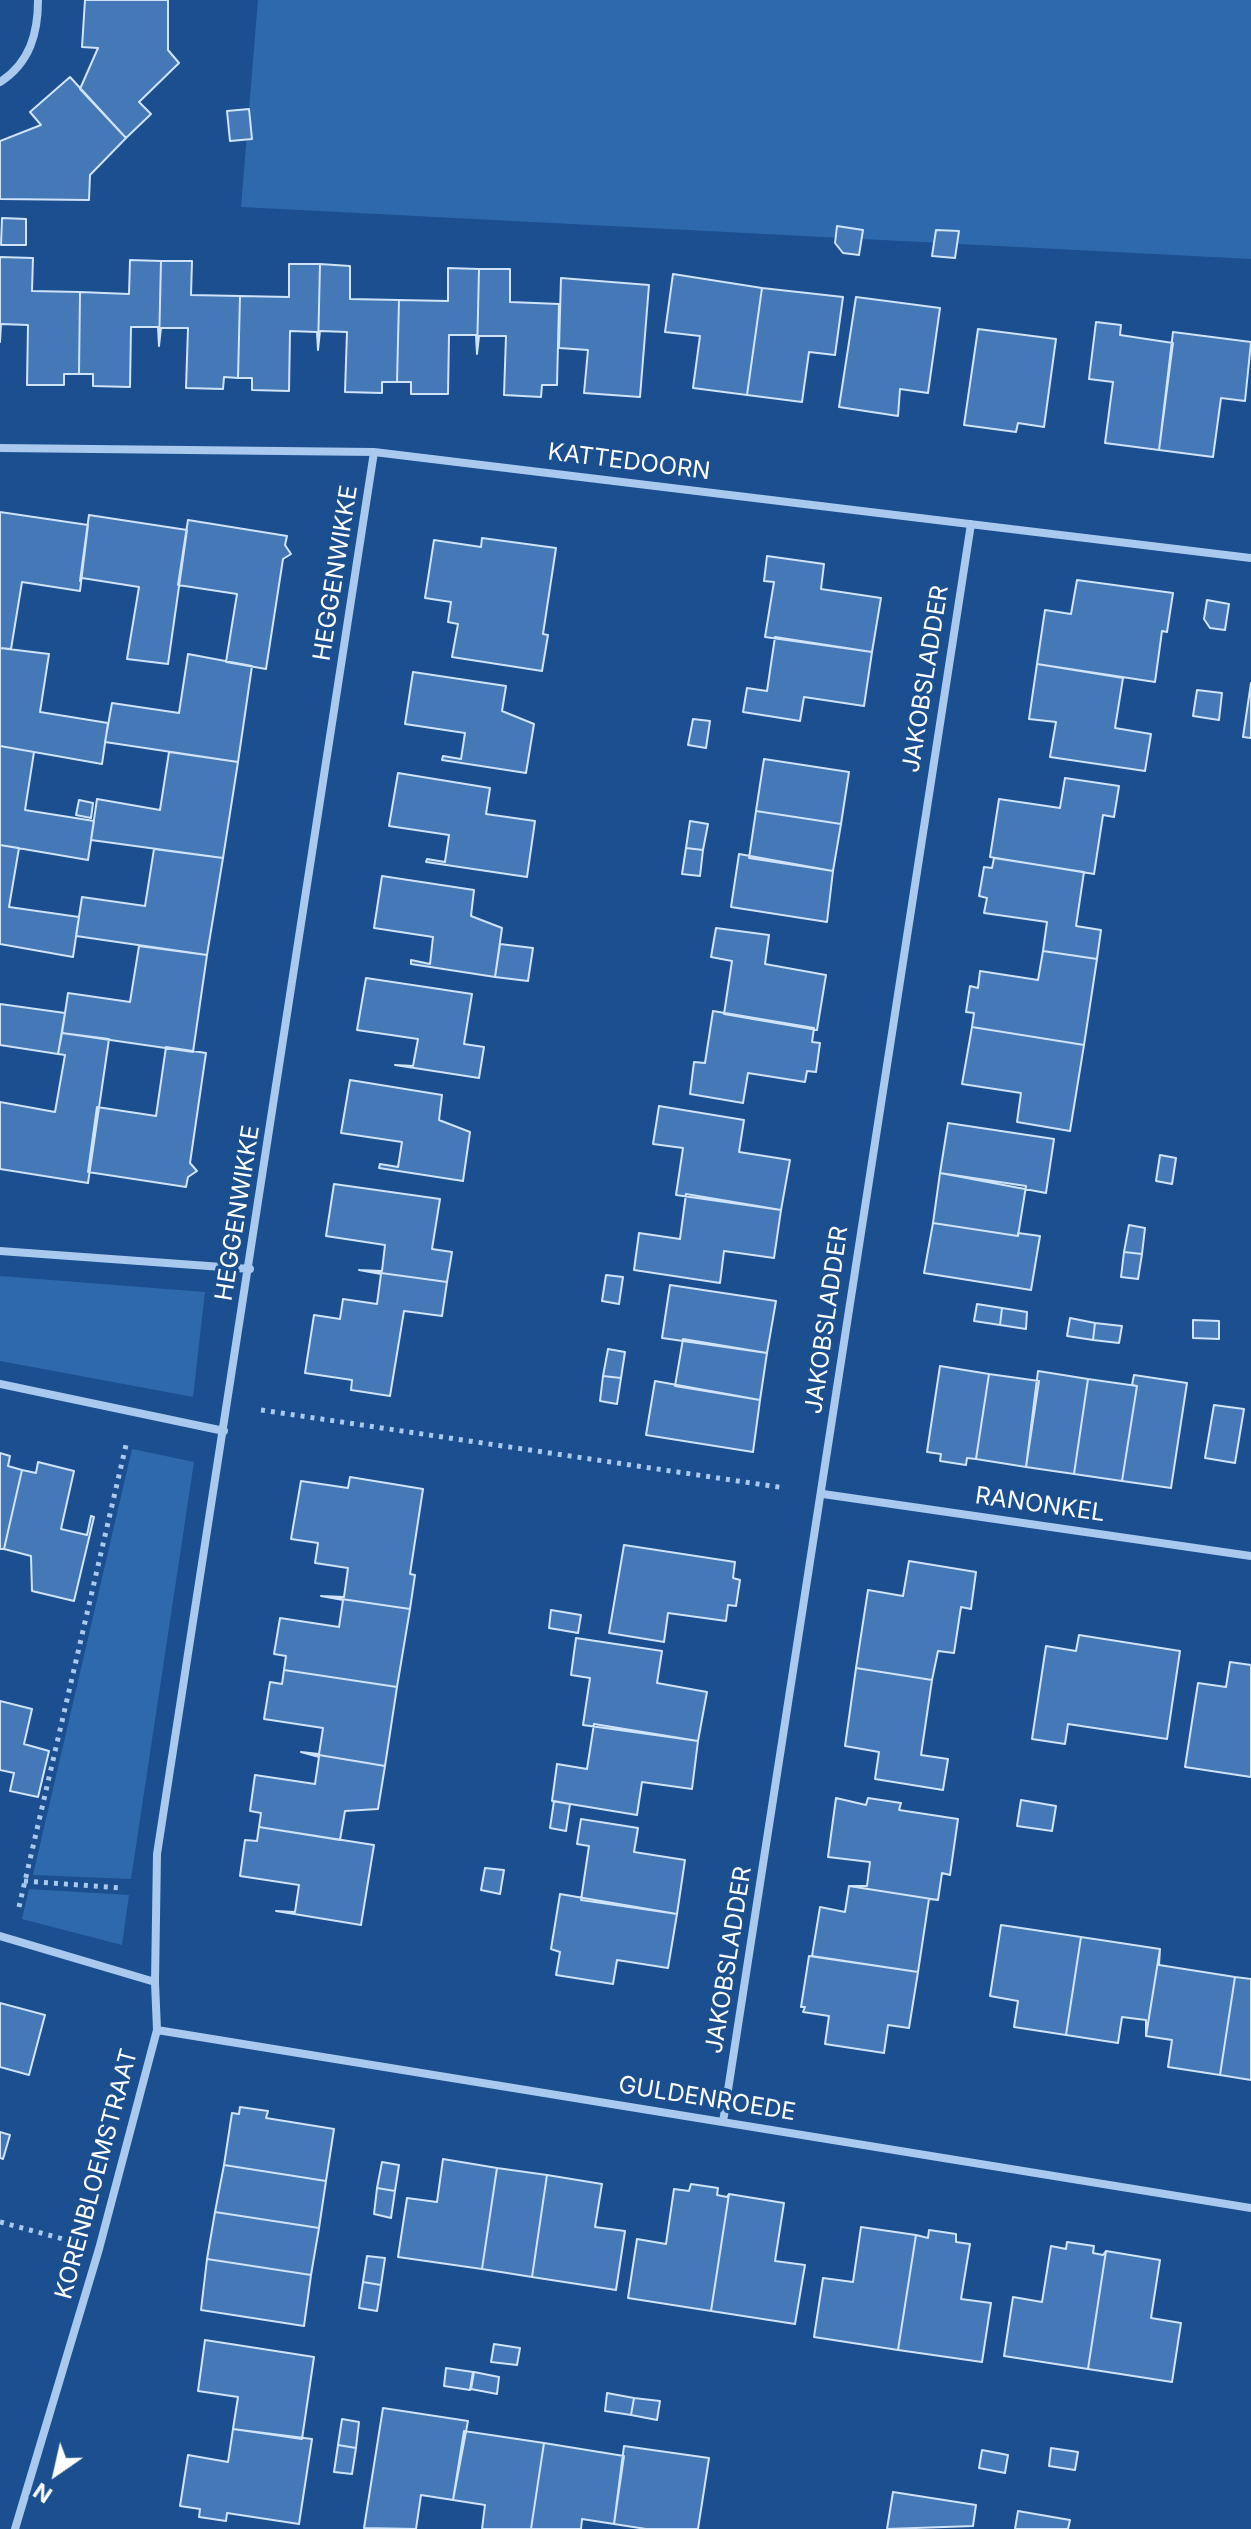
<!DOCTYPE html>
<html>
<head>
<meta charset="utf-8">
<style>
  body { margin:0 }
  #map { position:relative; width:1251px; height:2529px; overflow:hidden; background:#1b4f8f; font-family:Inter,sans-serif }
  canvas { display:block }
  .north { position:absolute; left:16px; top:2433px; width:80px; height:80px; -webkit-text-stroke:6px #1b4f8f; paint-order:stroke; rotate:214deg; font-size:22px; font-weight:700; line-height:32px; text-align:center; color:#fff }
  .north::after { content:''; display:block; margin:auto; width:28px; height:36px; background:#fff; clip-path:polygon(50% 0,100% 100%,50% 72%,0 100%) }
</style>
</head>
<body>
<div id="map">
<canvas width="1251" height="2529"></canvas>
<div class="north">N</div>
</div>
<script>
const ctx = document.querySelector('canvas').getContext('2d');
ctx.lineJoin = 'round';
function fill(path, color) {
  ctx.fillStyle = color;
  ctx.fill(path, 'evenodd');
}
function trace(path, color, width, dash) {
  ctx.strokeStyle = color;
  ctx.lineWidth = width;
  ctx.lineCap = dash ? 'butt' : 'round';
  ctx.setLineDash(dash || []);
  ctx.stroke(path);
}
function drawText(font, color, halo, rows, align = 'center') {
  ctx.font = font + ' Inter,sans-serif';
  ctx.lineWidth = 7;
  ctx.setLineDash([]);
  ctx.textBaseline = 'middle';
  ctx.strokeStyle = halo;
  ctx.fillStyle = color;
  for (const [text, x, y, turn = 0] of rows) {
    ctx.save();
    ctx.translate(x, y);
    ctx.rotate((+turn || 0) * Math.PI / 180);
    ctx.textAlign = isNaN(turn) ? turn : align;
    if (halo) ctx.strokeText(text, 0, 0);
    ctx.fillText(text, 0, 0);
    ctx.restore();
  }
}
fill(new Path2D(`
  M258 0H1251V259L241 207Z
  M0 1276 205 1292 193 1397 0 1361Z
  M132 1449 194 1462 131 1879 33 1875Z
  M29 1889 129 1895 122 1945 22 1919Z`), '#2e69ad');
const building = new Path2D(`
  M85 0H168V50L179 63 139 102 151 114 126 138 80 89 98 48 82 47Z
  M70 77 126 138 90 175 89 200 0 199V141L41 125 30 112Z
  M249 109 252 139 230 141 227 111Z
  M2 218 26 219V245H1Z
  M837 226 863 230 859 255 843 253 835 243Z
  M936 230 959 231 955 258 932 256Z
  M0 257 33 258 32 291 80 292 79 374H64V385H27L28 325 1 324 0 342Z
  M130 260 161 261 159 346 158 327H131L130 387 93 386V374H79L80 292 129 294Z
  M161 261H192L191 295 240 296 238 378 224 377 223 389 186 388 188 328H161L159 346Z
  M289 264H320L318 350 317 332 290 331 289 391 252 390V378H238L240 296 289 297Z
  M320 264 350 266V299L399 300 397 382H382V393L345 392 347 332 320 331 318 350Z
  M448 268 479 269 477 354 476 335H449L448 394H411V382H397L399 300 448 301Z
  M479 269H510V302L559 304 557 385H542L541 397 504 395 506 336H479L477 354Z
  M673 274 762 288 747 395 693 388 700 336 665 332Z
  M561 278 649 285 640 397 584 393 588 350 559 348Z
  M762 288 843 297 835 355 809 352 802 402 747 395Z
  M856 297 940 308 928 393 900 389 898 416 839 407Z
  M1096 322 1121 325 1120 335 1173 343 1159 450 1105 443 1113 382 1089 379Z
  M978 329 1056 339 1044 427 1018 423 1016 432 964 425Z
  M1173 332 1251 342 1245 401 1221 398 1213 457 1159 450Z
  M0 512 88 525 80 591 22 582 11 649 0 648Z
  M89 515 187 530 168 664 127 659 139 587 82 578 80 581Z
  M188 520 287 536 285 545 291 554 283 559 266 669 226 662 237 594 178 585Z
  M482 538 556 548 543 634 548 635 542 671 452 657 458 624 448 622 451 602 425 598 434 540 481 547Z
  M767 556 824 564 821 589 881 598 872 652 765 637 774 582 764 581Z
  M1077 580 1173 593 1167 632 1162 631 1155 682 1037 664 1045 610 1071 614Z
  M1207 600 1229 604 1225 630 1210 628 1204 619Z
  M775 637 872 652 864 706 804 697 800 721 743 712 747 688 767 691Z
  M0 648 49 654 40 712 108 723 102 764 0 746Z
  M188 654 252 666 238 762 105 742 112 703 179 713Z
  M1037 664 1123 678 1115 728 1151 734 1145 771 1050 757 1056 722 1029 719Z
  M413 672 506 686 502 711 534 724 526 773 442 760 443 756 461 759 465 733 405 724Z
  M1251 683V738L1243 737Z
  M1197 690 1222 693 1219 720 1193 716Z
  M693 719 710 721 706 748 688 745Z
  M0 746 34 752 25 810 94 821 88 860 0 845Z
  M169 752 238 762 223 858 91 840 97 799 160 810Z
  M764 759 849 772 841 824 756 811Z
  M398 773 490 788 486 814 535 821 527 877 426 862 427 859 445 862 449 835 389 826Z
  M1065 778 1119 786 1114 817 1103 815 1094 874 990 857 999 799 1060 808Z
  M79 800 93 803 91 818 76 815Z
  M756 811 841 824 833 871 749 858Z
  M690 821 708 824 703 850 686 848Z
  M0 845 19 848 9 907 79 917 73 957 0 944Z
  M686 848 703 850 700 876 682 874Z
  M154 849 223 858 207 955 76 936 82 897 145 906Z
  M739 854 833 871 827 922 731 907Z
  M994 858 1084 872 1076 926 1101 930 1097 959 1043 951 1047 922 984 913 987 898 979 896 984 867 992 868Z
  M382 876 474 890 471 916 502 928 495 977 411 964V960L430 964 433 937 374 928Z
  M716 928 769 935 765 964 826 975 817 1030 724 1014 732 961 711 957Z
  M500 944 533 948 528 981 495 977Z
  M139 946 207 955 193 1052 62 1033 68 993 130 1002Z
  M1043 951 1097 959 1084 1045 972 1027 974 1013 966 1012 970 986 978 988 980 971 1038 980Z
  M366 978 472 994 464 1044 484 1047 479 1078 395 1065 413 1066 418 1039 357 1030Z
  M0 1004 65 1013 58 1054 0 1045Z
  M713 1011 814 1028 812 1042 820 1043 816 1072 807 1071 805 1082 748 1073 743 1103 690 1094 694 1062 705 1063Z
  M972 1027 1084 1045 1070 1131 1017 1122 1021 1093 962 1084Z
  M62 1033 109 1039 88 1183 0 1169V1102L55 1112 65 1055 58 1054Z
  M166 1047 206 1053 190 1163 197 1171 188 1177 186 1187 88 1172 97 1107 156 1116Z
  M350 1080 442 1095 439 1120 470 1132 463 1181 379 1168 380 1164 398 1167 402 1142 341 1133Z
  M659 1106 744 1120 739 1152 790 1160 781 1210 676 1195 683 1148 653 1144Z
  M948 1123 1054 1139 1046 1193 940 1173Z
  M1160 1155 1176 1158 1172 1184 1156 1181Z
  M940 1173 1026 1186 1018 1236 933 1223Z
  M334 1184 440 1199 432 1249 452 1252 447 1282 359 1270 382 1271 385 1245 326 1236Z
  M686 1194 781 1210 774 1258 724 1251 720 1283 634 1270 639 1233 680 1239Z
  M933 1223 1018 1236V1233L1040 1236 1031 1290 924 1273Z
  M1129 1225 1145 1228 1142 1254 1124 1252Z
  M1124 1252 1142 1254 1138 1279 1121 1277Z
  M359 1270 447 1282 442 1316 404 1311 390 1396 351 1390 352 1380 305 1373 314 1315 340 1319 343 1299 377 1304 381 1274Z
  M606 1275 623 1277 619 1304 602 1301Z
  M670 1285 776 1301 767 1353 662 1338Z
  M977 1304 1002 1308 1000 1325 974 1321Z
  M1002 1308 1027 1312 1026 1329 1000 1325Z
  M1070 1318 1095 1323 1093 1340 1067 1336Z
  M1193 1320 1219 1321V1339L1193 1338Z
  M1095 1323 1122 1326 1119 1343 1093 1340Z
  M683 1339 767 1353 760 1400 675 1386Z
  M608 1349 625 1352 621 1378 603 1376Z
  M940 1366 989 1374 976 1459 967 1458 966 1465 940 1461 941 1454 927 1452Z
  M1038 1371 1088 1379 1074 1474 1026 1467Z
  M989 1374 1039 1381 1026 1467 976 1459Z
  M1134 1375 1187 1383 1171 1488 1122 1481 1137 1386 1132 1385Z
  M603 1376 621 1378 617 1404 600 1401Z
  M1088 1379 1137 1386 1122 1481 1074 1474Z
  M655 1381 760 1400 753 1452 646 1435Z
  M1214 1405 1244 1409 1235 1463 1205 1458Z
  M0 1453 10 1456 8 1466 22 1470 4 1549H0Z
  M38 1462 74 1471 61 1529 87 1535 91 1516 94 1517 74 1601 32 1591 31 1556 4 1549 22 1470 36 1473Z
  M350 1477 423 1489 410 1574 415 1575 410 1609 321 1596 344 1597 348 1568 315 1563 318 1543 291 1539 301 1481 348 1488Z
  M624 1545 735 1562 733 1578 740 1580 736 1606 728 1605 726 1621 668 1613 664 1642 609 1633Z
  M909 1561 976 1572 971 1609 961 1607 954 1653 938 1651 932 1680 856 1668 868 1590 903 1596Z
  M321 1596 410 1609 397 1687 284 1670 286 1656 274 1654 280 1618 339 1627 343 1600Z
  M551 1610 581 1615 578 1633 549 1628Z
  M1079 1635 1180 1651 1167 1739 1068 1724 1065 1744 1032 1739 1046 1646 1076 1651Z
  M576 1638 662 1651 657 1683 707 1692 698 1741 583 1725 590 1678 571 1675Z
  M1230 1662 1251 1665V1777L1185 1767 1198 1683 1226 1687Z
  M856 1668 932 1680 921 1755 948 1759 943 1790 875 1779 879 1752 845 1746Z
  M284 1670 397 1687 385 1766 301 1752 319 1754 323 1728 264 1719 270 1682 282 1684Z
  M0 1701 32 1709 24 1744 49 1751 38 1797 10 1791 14 1773 0 1770Z
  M594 1724 698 1741 692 1789 642 1782 637 1815 552 1801 557 1764 587 1769Z
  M301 1752 385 1766 378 1809 345 1811 340 1840 259 1827 261 1813 250 1811 255 1775 315 1784 319 1757Z
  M836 1798 866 1805 868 1798 901 1803 899 1810 958 1819 950 1875 942 1873 938 1900 849 1886H867L870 1862 828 1857Z
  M1021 1800 1056 1806 1052 1831 1017 1826Z
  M554 1801 570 1804 566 1831 550 1828Z
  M581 1819 638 1828 634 1852 685 1860 677 1914 581 1900 589 1846 577 1844Z
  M259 1827 374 1845 361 1925 276 1911 295 1912 299 1885 240 1876 245 1840 257 1841Z
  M485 1868 504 1870 500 1894 481 1890Z
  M849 1886 938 1900 929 1899 918 1972 812 1956 820 1907 845 1912Z
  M560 1894 677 1914 668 1968 617 1960 613 1984 556 1975 560 1952 551 1949Z
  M1001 1925 1081 1937 1066 2035 1014 2027 1018 2001 990 1996Z
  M1081 1937 1160 1949 1146 2036V2020L1122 2017 1118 2043 1066 2035Z
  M1160 1949 1159 1965 1235 1977 1220 2075 1168 2067 1172 2040 1146 2036Z
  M809 1956 918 1972 909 2028 888 2025 884 2053 825 2044 829 2016 803 2012 805 2007H801Z
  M1235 1977 1251 1979V2080L1220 2075Z
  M0 2003 45 2015 29 2075 0 2067Z
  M240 2107 268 2111 266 2118 334 2129 326 2181 224 2165 232 2113 239 2114Z
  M0 2132 10 2135 3 2159 0 2158Z
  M443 2159 497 2168 482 2269 398 2257 407 2198 437 2202Z
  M382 2162 399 2165 395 2191 377 2188Z
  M224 2165 326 2181 319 2228 215 2212Z
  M497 2168 547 2175 532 2277 482 2269Z
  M547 2175 602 2184 595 2227 625 2231 616 2290 532 2277Z
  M691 2184 718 2188 717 2195 727 2197 729 2194 711 2311 628 2298 637 2239 666 2244 674 2189 689 2191Z
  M377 2188 395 2191 391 2218 374 2214Z
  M729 2194 784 2203 775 2261 805 2265 795 2324 711 2311Z
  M215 2212 319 2228 311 2275 207 2259Z
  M861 2227 916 2235 898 2350 814 2337 823 2278 853 2282Z
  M929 2230 956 2234V2242L970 2244 961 2299 991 2303 982 2362 898 2350 916 2235 928 2238Z
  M1067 2242 1094 2246 1093 2253 1103 2255 1106 2251 1088 2369 1004 2356 1013 2297 1042 2302 1051 2246 1066 2249Z
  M1106 2251 1160 2260 1151 2318 1181 2323 1172 2382 1088 2369Z
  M367 2256 385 2258 381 2285 363 2282Z
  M207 2259 311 2275 304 2326 201 2310Z
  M363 2282 381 2285 377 2311 359 2308Z
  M205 2340 314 2357 302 2439 233 2429 238 2397 198 2391Z
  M494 2344 520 2348 517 2365 491 2362Z
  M446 2368 473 2372 470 2390 444 2386Z
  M474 2372 499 2377 497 2394 471 2389Z
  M607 2393 634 2398 631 2415 605 2411Z
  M634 2398 660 2401 657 2420 631 2415Z
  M383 2408 468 2421 453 2500 421 2495 416 2529 364 2528Z
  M342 2419 359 2422 356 2448 338 2445Z
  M233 2429 312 2439 299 2524 227 2513 226 2521 199 2517 200 2509 180 2506 188 2455 228 2462Z
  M464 2431 544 2443 531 2529H482L485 2505 453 2500Z
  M544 2443 624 2456 614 2524 582 2519 581 2529H531Z
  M338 2445 356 2448 352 2474 334 2472Z
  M624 2446 709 2458 698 2529H646L614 2524Z
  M1051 2448 1078 2452 1075 2470 1049 2466Z
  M982 2450 1008 2455 1005 2473 979 2468Z
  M893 2492 976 2505 973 2526 887 2529Z
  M1018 2511 1070 2520 1068 2529H1015Z`);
fill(building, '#4478b7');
trace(building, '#cfe3fa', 2);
trace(new Path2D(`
  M261 1410 785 1488
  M24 1881 121 1888
  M19 1907 126 1445
  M0 2222 67 2240`), '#a9c9ee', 5, [4, 6]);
trace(new Path2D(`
  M0 82C30 63 38 33 38 0
  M0 448 374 452 1251 558
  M0 1251 250 1269
  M0 1384 224 1431
  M823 1494 1251 1556
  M0 1936 155 1982 157 2030 99 2249 15 2529
  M155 1982 157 1854 374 452
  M157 2030 1251 2208
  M723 2122 971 524`), '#a9c9ee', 8);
drawText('24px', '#fff', '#1b4f8f', [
  ["KATTEDOORN",629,462,7],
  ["HEGGENWIKKE",336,573,-81],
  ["JAKOBSLADDER",926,679,-81],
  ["HEGGENWIKKE",238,1213,-81],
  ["JAKOBSLADDER",827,1320,-82],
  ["RANONKEL",1040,1505,8],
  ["JAKOBSLADDER",729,1960,-81],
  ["GULDENROEDE",707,2099,9],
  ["KORENBLOEMSTRAAT",97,2174,-75]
]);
</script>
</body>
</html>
